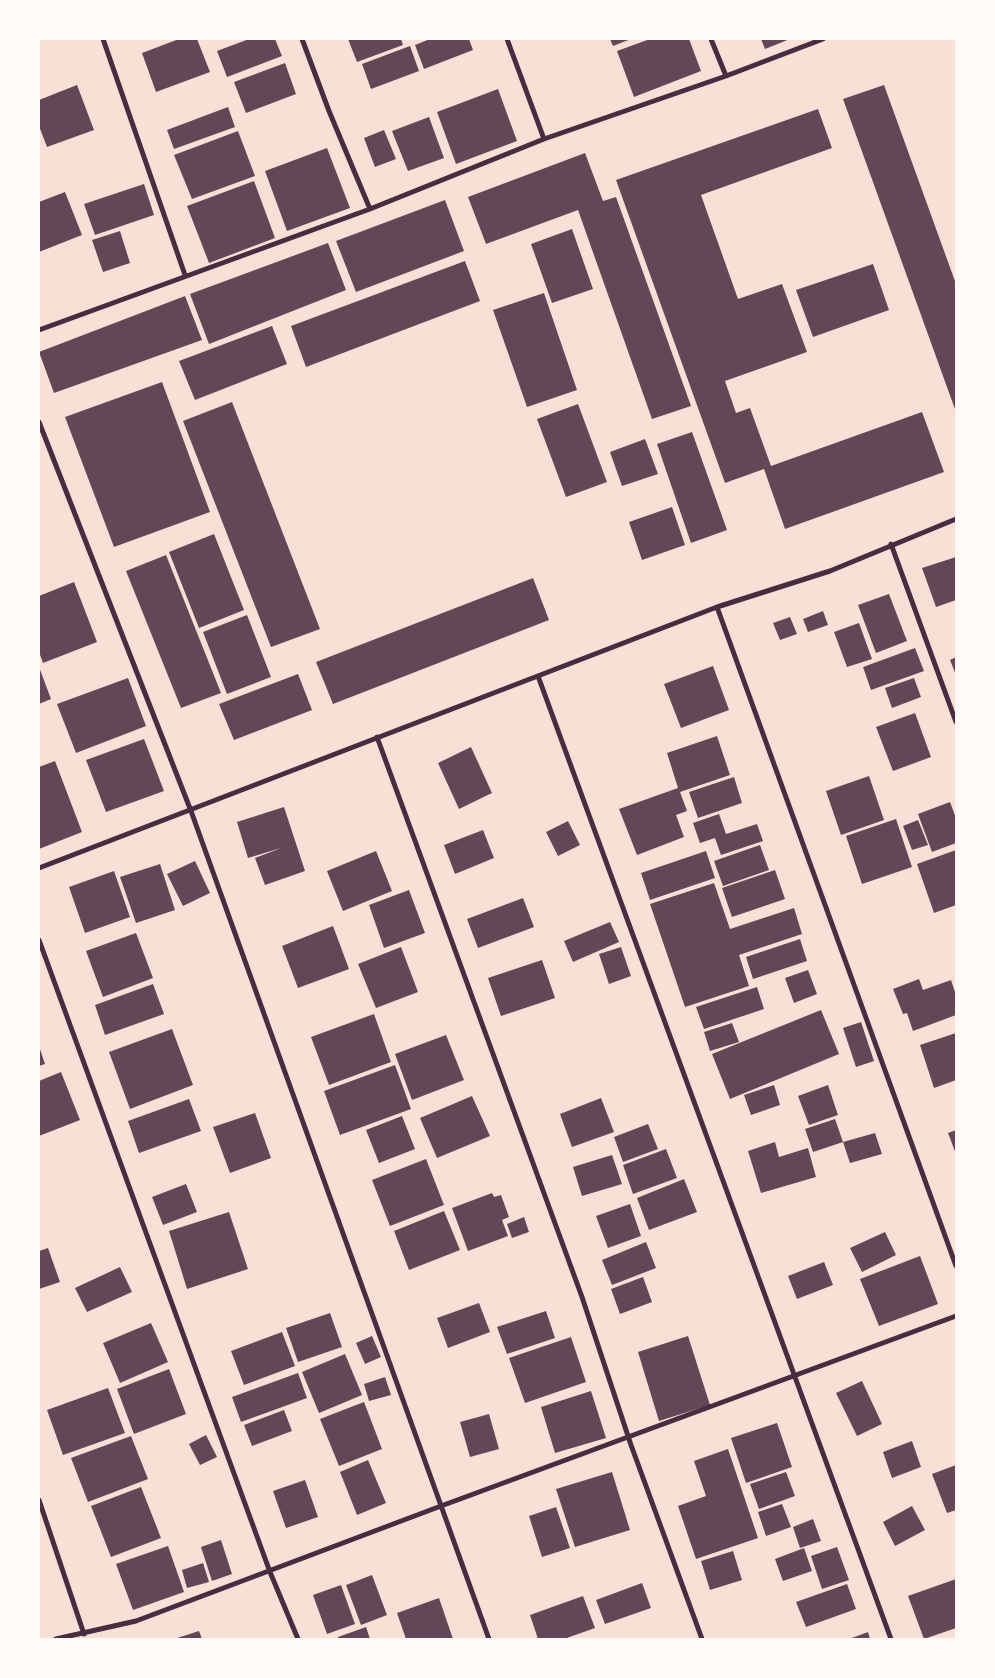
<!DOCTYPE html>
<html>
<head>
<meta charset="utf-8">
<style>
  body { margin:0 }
  #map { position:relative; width:995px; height:1678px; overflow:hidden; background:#f7e1d7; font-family:Barlow,sans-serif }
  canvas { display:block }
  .frame { position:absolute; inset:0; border:40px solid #fffaf5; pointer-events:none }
</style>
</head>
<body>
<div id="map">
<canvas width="995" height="1678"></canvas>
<div class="frame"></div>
</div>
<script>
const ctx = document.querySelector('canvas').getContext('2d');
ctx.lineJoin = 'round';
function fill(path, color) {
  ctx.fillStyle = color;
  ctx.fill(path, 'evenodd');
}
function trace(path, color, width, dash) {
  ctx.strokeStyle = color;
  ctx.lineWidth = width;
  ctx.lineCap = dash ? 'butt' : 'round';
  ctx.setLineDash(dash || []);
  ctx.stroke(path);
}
fill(new Path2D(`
  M179 39H197L210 72 156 92 142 53Z
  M249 39H275L282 56 227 77 217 51Z
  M348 39H401L403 45 357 62Z
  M430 39H469L473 50 424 69 415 45Z
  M610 39H631L613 46Z
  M650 39H689L701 71 634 97 617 51Z
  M761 39H790L765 49Z
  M410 46 419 71 371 89 362 64Z
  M285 63 296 94 246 113 234 82Z
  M77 85 94 130 47 147 39 126V100Z
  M884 85 956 284V412L843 99Z
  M498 89 517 141 456 164 437 112Z
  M228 107 235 127 174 149 167 130Z
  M818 109 832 148 701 195 738 299 782 284 807 352 725 381 736 413 750 408 771 466 922 412 944 472 785 529 764 469 725 483 616 180Z
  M429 117 444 158 408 171 392 131Z
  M384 130 396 159 375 167 364 138Z
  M238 131 255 176 192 199 174 155Z
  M327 148 350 208 287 231 265 171Z
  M585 153 603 201 616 197 691 406 652 419 578 210 486 244 468 197Z
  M254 181 275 238 209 263 187 206Z
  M144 184 154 215 95 235 84 204Z
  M65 192 82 235 39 252V202Z
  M445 200 464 251 356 292 336 241Z
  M572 229 593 289 552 303 531 244Z
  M120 231 130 263 103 272 92 240Z
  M328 243 346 290 209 344 190 294Z
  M465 261 480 301 306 367 291 326Z
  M873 264 889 310 813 337 796 290Z
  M544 293 577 390 527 407 493 310Z
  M185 296 202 340 54 393 39 352Z
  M272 326 287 364 195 400 179 361Z
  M162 382 210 512 114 547 65 417Z
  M232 402 320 629 271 647 183 421Z
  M578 404 607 482 566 497 537 419Z
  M692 432 727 530 691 543 657 444Z
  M645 439 658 474 622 486 610 452Z
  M672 507 685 545 642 560 629 522Z
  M214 534 244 610 199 628 169 552Z
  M166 555 221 693 181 708 126 571Z
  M956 557V600L936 607 922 568Z
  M533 578 549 620 333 704 316 662Z
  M74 582 97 642 43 663 39 652V596Z
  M889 594 907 641 876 653 858 605Z
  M823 611 828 625 808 632 803 619Z
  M247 615 271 677 227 694 203 632Z
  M790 617 797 634 780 640 773 623Z
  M859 623 872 659 847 667 834 632Z
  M915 648 924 671 871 690 863 667Z
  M956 657V675L950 660Z
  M713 666 729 710 681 728 664 684Z
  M39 667 51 699 39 704Z
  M298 674 312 710 234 740 219 704Z
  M128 678 146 726 76 753 57 704Z
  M914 678 921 697 892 708 885 688Z
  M915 713 931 757 893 771 876 727Z
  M717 736 730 775 680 792 687 811 676 815 684 837 637 855 619 809 678 788 667 753Z
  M144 739 164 791 106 812 86 760Z
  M471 747 492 793 459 809 438 763Z
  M55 761 82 832 39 849V767Z
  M869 776 884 820 841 835 826 791Z
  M734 777 742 803 698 818 689 792Z
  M950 802 956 818V843L932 852 918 814Z
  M284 807 305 871 265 885 255 858 281 848 248 858 237 822Z
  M719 814 726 834 757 824 763 841 721 855 715 838 700 843 693 823Z
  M896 819 912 867 862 884 846 836Z
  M918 820 928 845 912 850 903 826Z
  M568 821 580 845 558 856 546 832Z
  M483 830 494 858 455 874 444 845Z
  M760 845 769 870 723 886 714 861Z
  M956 850V905L934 913 917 864Z
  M376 851 392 891 343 911 327 871Z
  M706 851 715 878 650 900 641 873Z
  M195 861 210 893 183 906 167 874Z
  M160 864 175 910 136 923 120 877Z
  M775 870 785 899 732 917 722 888Z
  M114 871 130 917 85 933 69 887Z
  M714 883 730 929 794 908 802 934 739 955 749 986 685 1007 650 904Z
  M409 890 425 933 384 948 369 905Z
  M523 898 534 927 478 948 467 919Z
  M610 922 619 942 573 962 564 941Z
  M333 926 349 969 298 988 282 946Z
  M136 933 153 978 103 997 86 951Z
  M800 939 807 961 753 979 746 957Z
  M401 947 418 992 376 1008 358 964Z
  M621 947 631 976 609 984 599 954Z
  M542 960 555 998 501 1016 488 978Z
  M808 970 817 994 794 1003 785 978Z
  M919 979 923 990 951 980 956 995V1015L913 1031 907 1013 903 1014 893 989Z
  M153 984 164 1014 105 1035 95 1005Z
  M757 987 764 1009 704 1029 696 1007Z
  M821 1010 839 1054 730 1099 712 1054Z
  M374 1014 391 1062 329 1085 311 1037Z
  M861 1022 874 1061 856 1067 843 1028Z
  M732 1023 739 1042 710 1051 704 1032Z
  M172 1029 193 1085 130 1109 109 1052Z
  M956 1033V1080L934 1088 920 1045Z
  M446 1035 464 1080 412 1100 395 1054Z
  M39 1046 45 1064 39 1066Z
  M395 1065 411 1109 340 1135 324 1091Z
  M61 1072 80 1120 39 1136V1081Z
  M774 1085 780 1105 751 1115 744 1095Z
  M828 1085 838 1115 809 1125 798 1096Z
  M472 1096 490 1136 437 1158 420 1118Z
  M601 1098 614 1132 572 1147 560 1114Z
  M189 1099 201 1131 139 1153 128 1121Z
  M255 1113 271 1158 230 1173 213 1127Z
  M402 1116 415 1149 379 1163 366 1130Z
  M835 1119 843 1142 875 1133 882 1154 850 1163 843 1142 813 1152 805 1129Z
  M648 1124 658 1149 623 1162 614 1137Z
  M956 1130V1154L948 1133Z
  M775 1142 779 1157 808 1148 816 1177 761 1193 748 1151Z
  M666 1149 677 1178 633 1194 623 1165Z
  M612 1155 622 1184 582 1196 573 1167Z
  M426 1159 444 1205 390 1226 372 1180Z
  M684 1179 697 1212 649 1230 637 1198Z
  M186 1184 197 1212 163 1225 152 1197Z
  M492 1193 494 1197 501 1195 509 1217 502 1220 508 1236 468 1251 452 1208Z
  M630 1204 641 1236 608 1248 596 1216Z
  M444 1211 460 1250 409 1270 394 1231Z
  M229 1212 248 1269 187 1289 169 1231Z
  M524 1217 529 1232 512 1238 507 1224Z
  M885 1232 896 1255 862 1272 850 1248Z
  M646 1242 656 1268 612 1285 602 1260Z
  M48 1248 60 1282 39 1289V1251Z
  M920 1256 938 1304 879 1326 860 1279Z
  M824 1262 833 1285 797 1299 788 1276Z
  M120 1267 132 1292 87 1312 75 1288Z
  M643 1277 652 1302 620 1314 611 1289Z
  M479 1303 490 1332 448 1348 437 1318Z
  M546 1311 555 1338 507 1354 497 1327Z
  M330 1313 342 1347 298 1362 286 1328Z
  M151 1323 168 1362 120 1383 103 1343Z
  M282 1332 295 1366 244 1385 231 1351Z
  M372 1336 381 1357 365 1364 356 1343Z
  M688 1336 710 1405 659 1421 638 1352Z
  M571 1337 586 1382 525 1403 509 1358Z
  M345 1354 362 1395 319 1413 302 1372Z
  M169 1369 186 1414 134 1434 117 1389Z
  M298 1373 307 1398 241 1422 232 1397Z
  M385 1377 391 1395 369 1401 364 1384Z
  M862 1381 882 1424 857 1436 836 1393Z
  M108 1388 125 1433 63 1455 47 1410Z
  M591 1391 606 1438 555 1453 541 1407Z
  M364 1402 382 1449 339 1466 320 1419Z
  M284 1410 292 1431 252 1446 244 1425Z
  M489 1414 499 1449 470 1457 460 1422Z
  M777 1423 792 1467 746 1483 731 1438Z
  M206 1435 217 1457 200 1465 189 1444Z
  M131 1436 148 1479 88 1502 71 1458Z
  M912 1441 921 1467 892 1478 883 1452Z
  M728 1449 758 1538 696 1559 678 1506 706 1496 694 1461Z
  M368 1460 386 1503 357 1515 340 1472Z
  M956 1465V1510L947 1513 932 1474Z
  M612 1472 630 1530 575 1547 556 1489Z
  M786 1472 795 1496 759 1509 750 1484Z
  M305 1480 318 1517 286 1528 273 1491Z
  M141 1487 161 1538 111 1557 91 1506Z
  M782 1504 791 1527 766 1536 758 1512Z
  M912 1506 925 1530 895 1546 883 1522Z
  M556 1507 570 1548 542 1557 529 1516Z
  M813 1519 821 1541 800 1548 793 1527Z
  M221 1540 232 1574 212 1581 201 1547Z
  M168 1546 184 1592 133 1610 116 1564Z
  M837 1547 849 1580 822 1589 811 1556Z
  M804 1548 812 1571 783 1581 775 1559Z
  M733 1551 742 1580 710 1590 701 1561Z
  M203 1563 209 1582 187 1588 182 1570Z
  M372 1575 387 1615 361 1625 346 1585Z
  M956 1579V1628L924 1639 908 1596Z
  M642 1583 651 1608 605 1624 596 1600Z
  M847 1584 856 1609 806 1627 796 1602Z
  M341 1585 355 1624 327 1634 313 1595Z
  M583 1596 595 1628 564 1639H538L530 1615Z
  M439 1598 453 1639H406L397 1613Z
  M366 1627 370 1639H339L338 1637Z
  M199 1631 202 1639H174Z
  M868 1632 870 1639H849Z`), '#644757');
trace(new Path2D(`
  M103 39 185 275
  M302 39 329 111 370 209
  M507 39 544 139
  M711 39 726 76
  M39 330 370 209 544 139 726 76 823 39
  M39 422 191 811 489 1639
  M891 544 956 722
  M717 607 956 1266
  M538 676 891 1639
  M377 737 582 1297 631 1445 702 1639
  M39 868 717 607 830 571 956 519
  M39 940 270 1572 298 1639
  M39 1500 84 1634
  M56 1639 136 1621 441 1506 956 1316`), '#4a2c40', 5);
</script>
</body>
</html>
